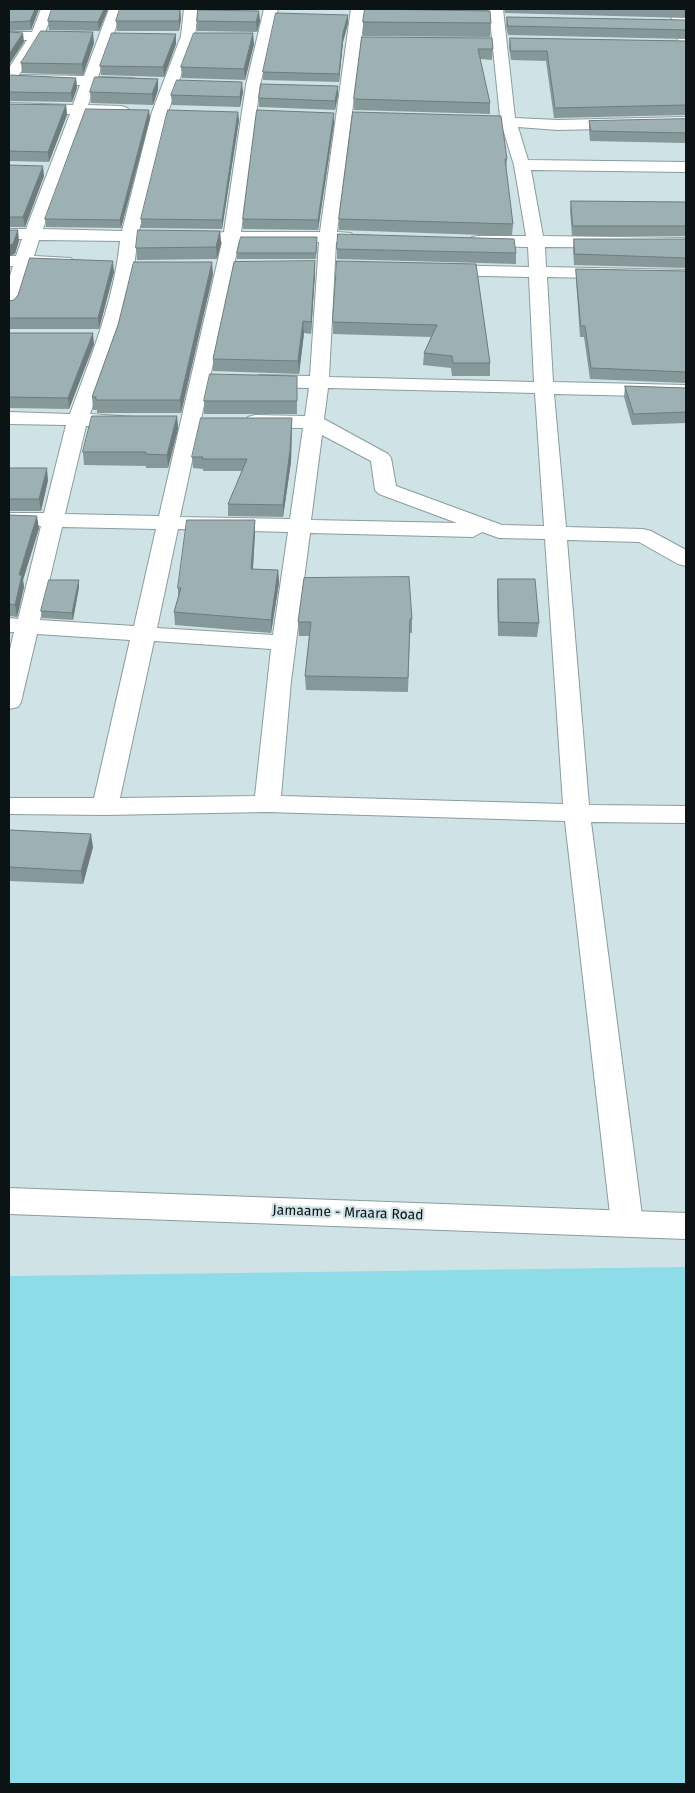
<!DOCTYPE html>
<html>
<head>
<meta charset="utf-8">
<style>
  body { margin:0 }
  #map { position:relative; width:695px; height:1793px; overflow:hidden; background:#cfe3e6; font-family:"Fira Sans",sans-serif }
  canvas { display:block }
  .frame { position:absolute; inset:0; border:10px solid #0c1314; pointer-events:none }
</style>
</head>
<body>
<div id="map">
<canvas width="695" height="1793"></canvas>
<div class="frame"></div>
</div>
<script>
const ctx = document.querySelector('canvas').getContext('2d');
ctx.lineJoin = 'round';
function fill(path, color) {
  ctx.fillStyle = color;
  ctx.fill(path, 'evenodd');
}
function trace(path, color, width, dash) {
  ctx.strokeStyle = color;
  ctx.lineWidth = width;
  ctx.lineCap = dash ? 'butt' : 'round';
  ctx.setLineDash(dash || []);
  ctx.stroke(path);
}
function drawText(font, color, halo, rows, align = 'center') {
  ctx.font = font + ' "Fira Sans",sans-serif';
  ctx.lineWidth = 4.5;
  ctx.setLineDash([]);
  ctx.textBaseline = 'middle';
  ctx.strokeStyle = halo;
  ctx.fillStyle = color;
  for (const [text, x, y, turn = 0] of rows) {
    ctx.save();
    ctx.translate(x, y);
    ctx.rotate((+turn || 0) * Math.PI / 180);
    ctx.textAlign = isNaN(turn) ? turn : align;
    if (halo) ctx.strokeText(text, 0, 0);
    ctx.fillText(text, 0, 0);
    ctx.restore();
  }
}
fill(new Path2D(`
  M686 1267V1784H9V1276Z`), '#8fdce9');
const street = new Path2D(`
  M41 9H55L45 32 75 33 82 37 75 41H41L19 75 84 76 109 9H160L164 12 157 16H120L98 77 132 78 137 79 139 82 137 85 132 86 95 85 88 105 122 106 127 108 130 111 127 114 122 116 84 114 43 229 122 231 152 112 181 36 184 9H198L195 36 168 112 139 231 153 232 156 236 153 240 137 241C132 301 110 358 90 414L134 417 137 421 134 425 127 427 86 426 65 514 159 516 222 242 217 241 214 237 217 233 224 232 246 85 264 9H278L260 85 241 232H320L351 9H365L337 232 351 233 354 237 351 241 336 242 329 377 534 382 529 277 440 275 434 274 431 270 434 266 440 265 529 267 528 247 478 246 472 245 469 241 472 237 478 236H526L514 165 502 126 488 124 485 121 488 118 500 117 489 9H503L515 118 558 120 686 117V127L558 130 518 127 528 160 686 162V172L531 170 543 236 686 238V248L545 247 546 267 686 270V280L547 277 553 382 686 385V397L554 394 566 527 643 529 651 531 686 550V566L678 564 639 542 567 540 589 805 686 806V823L591 822 643 1223 639 1232 627 1236 615 1232 611 1223 565 821 267 812 105 815 9 814V798H94L130 640 37 634 21 702 18 707 9 709V654L14 632H9V618L18 619 41 526 9 525V513H44L66 425 9 424V412L70 414C91 357 114 301 120 241L39 240 34 256 71 258 74 262 71 266 30 267 18 305 15 309 9 310V279L13 266H9V256H16L22 239H9V229H26L70 114 9 112V103L73 105 80 85 9 83V68L27 40H9V32H32ZM239 242H319L310 376 260 375 253 377 250 381 253 385 260 387 309 388 305 416 255 415 248 417 245 421 248 425 255 427 303 428 290 519 180 517ZM328 388 535 393 544 526 502 525 396 486 391 458 388 454 324 419ZM322 435 371 461 375 490 379 494 457 523 311 520ZM62 527 156 529 134 626 40 620ZM178 529 288 532 273 635 157 628ZM482 532 499 538 545 539 563 804 281 796 291 681 310 533 473 537ZM154 641 271 649 255 796 120 798Z
  M669 9H683L686 21V48L681 47 679 44Z`);
const secondary = new Path2D(`
  M9 1188 686 1213V1239L9 1214Z`);
trace(street, '#899c9f', 2);
trace(secondary, '#899c9f', 2);
fill(street, '#fff');
fill(secondary, '#fff');
fill(new Path2D(`
  M9 9H39L31 30 9 31Z
  M108 9 99 31 49 30 48 21Z
  M180 9 181 19 179 31H117L116 21Z
  M279 9H350L349 10Z
  M366 9H489L488 11 491 23 490 37 363 36V22Z
  M504 9H686V18L505 13Z
  M507 17 686 20V39L508 35 506 26Z
  M197 21H260L257 32 197 31Z
  M348 23 343 42 339 82 263 80V72Z
  M176 34V44L164 77 101 75 100 66Z
  M362 37 493 49 492 60 480 59 490 103V114L354 110V99Z
  M510 38 686 41V115L554 118 546 61 511 60 509 47Z
  M94 43 83 75 22 73 21 63Z
  M254 44 245 80 182 78 181 67Z
  M9 75 76 78 77 88 72 102 9 101Z
  M158 79V90L153 105 91 103 90 92Z
  M243 92 240 107 172 105 171 95Z
  M338 95 335 110 259 107V98Z
  M9 104 66 105 67 115 49 162 9 161Z
  M353 112 507 159 506 170 513 224 512 236 339 230V219Z
  M334 113V123L318 230 243 229V219Z
  M150 118 121 228 46 227 45 219Z
  M686 119V143L590 141 589 131V121Z
  M239 120 222 229 141 228V219Z
  M9 165 44 176 25 227H9Z
  M571 201 686 202V236H572L570 211Z
  M220 231 221 243 217 259 137 260 136 248Z
  M574 239H686V268L574 265 573 250Z
  M317 244 316 259H237V253Z
  M337 249 516 253V264L337 259Z
  M476 264 490 363V376H452L451 368 423 365 424 353 431 337 333 334V322Z
  M576 269 686 271V383L590 379 584 337H580L576 279Z
  M114 272 99 329H9V301Z
  M315 273 311 334 304 333 299 374 213 371V359Z
  M213 274 181 413H97V410H93L92 397Z
  M9 333 94 344 69 409 9 408Z
  M297 376V414H204V401Z
  M625 386 686 388V423L632 425 624 397Z
  M177 416 178 429 168 468H146V466L84 465 83 452Z
  M292 430 291 462 283 517 228 516V504L242 471H203V469L193 468 192 457Z
  M9 468 48 480 41 511H9Z
  M9 515 39 528 23 580 24 587 17 617 9 616V617Z
  M255 520V533L253 569 278 570 279 583 271 633 175 625 174 612 178 597V588Z
  M498 579 539 623 537 637 498 636 497 592Z
  M79 587 73 620 42 618 41 611Z
  M412 619V633H410L408 692 306 690 305 676 309 636H299L298 622Z
  M9 830 93 847 83 884 9 881Z`), '#87989b');
fill(new Path2D(`
  M35 9H39L31 30 30 21Z
  M104 9H108L99 31 98 22Z
  M180 9 181 19 179 31V21Z
  M259 11 260 21 257 32 256 22Z
  M348 15V23L343 42 339 82V74L343 33Z
  M93 32 94 43 83 75 82 64Z
  M23 33 24 42 9 65V54Z
  M253 33 254 44 245 80 244 69Z
  M176 34V44L164 77 163 67Z
  M76 78 77 88 72 102 71 93Z
  M158 79V90L153 105 152 94Z
  M242 82 243 92 240 107V97Z
  M338 86V95L335 110V101Z
  M66 105 67 115 49 162 48 152Z
  M149 110 150 118 121 228 120 220Z
  M238 112 239 120 222 229V220Z
  M334 113V123L318 230V220Z
  M43 166 44 176 25 227 23 217Z
  M18 230 19 241 15 254 9 256V245Z
  M220 231 221 243 217 259 216 247Z
  M9 257 10 268 9 274Z
  M113 261 114 272 99 329 98 318Z
  M315 261V273L311 334V322Z
  M212 262 213 274 181 413 180 400Z
  M303 321 304 333 299 374 298 361Z
  M93 333 94 344 69 409 68 398Z
  M177 416 178 429 168 468 167 455Z
  M292 418 291 462 283 517V505Z
  M47 468 48 480 41 511 39 499Z
  M37 516 39 528 23 580 24 587 17 617 15 605 19 575Z
  M255 520V533L252 582 251 569Z
  M278 570 279 583 271 633V620Z
  M79 580V587L73 620 72 613Z
  M91 834 93 847 83 884 81 871Z`), '#6e7c7e');
const building = new Path2D(`
  M9 9H35L30 21 9 22Z
  M52 9H104L98 22 48 21Z
  M120 9H180L179 21H116Z
  M365 9 490 11 491 23 363 22Z
  M198 10 259 11 256 22 197 21Z
  M276 13 348 15 343 33 339 74 263 72Z
  M507 17 686 20V30L508 26Z
  M41 31 93 32 82 64 21 63Z
  M9 32 23 33 9 54Z
  M112 33 176 34 163 67 100 66Z
  M194 33H253L244 69 181 67Z
  M362 37 492 38 493 49H478L490 103 354 99Z
  M510 38 686 41V105L555 108 547 51H511Z
  M9 75 76 78 71 93 9 92Z
  M95 77 158 79 152 94 90 92Z
  M177 80 242 82 240 97 171 95Z
  M261 84 338 86 335 101 259 98Z
  M9 104 66 105 48 152 9 151Z
  M86 109 149 110 120 220 45 219Z
  M168 110 238 112 222 220 141 219Z
  M257 110 334 113 318 220 243 219Z
  M353 112 501 116 507 159H505L513 224 339 219Z
  M686 119V133L591 131 589 121Z
  M9 165 43 166 23 217H9Z
  M571 201 686 202V226H573Z
  M9 230H18L13 244 9 245Z
  M138 230 220 231 216 247 136 248Z
  M338 234 514 239 516 253 337 249Z
  M241 237H317L316 253H237Z
  M574 239H686V258L575 254Z
  M30 258 113 261 98 318H9V301L14 300 18 295Z
  M315 261 311 322 303 321 298 361 213 359 234 262Z
  M337 261 476 264 490 363H453L452 356 424 353 437 325 333 322Z
  M134 262H212L180 400H96V397H92L118 325Z
  M576 269 686 271V372L591 368 585 326H581Z
  M9 333H93L68 398 9 397Z
  M210 374 297 376V401H204Z
  M625 386 686 388V412L634 414Z
  M92 416H177L167 455 145 454 146 452H83Z
  M201 418H292L290 450 283 505 228 504 247 459H202L203 457H192Z
  M9 468H47L39 499H9Z
  M9 515 37 516 19 575H22L15 605 9 604Z
  M187 520H255L251 569 278 570 271 620 174 612 181 588H178Z
  M409 577 412 619H410L408 678 305 676 311 622H298L304 578Z
  M498 579H535L539 623 499 622Z
  M49 580H79L72 613 41 611Z
  M9 830 91 834 81 871 9 867Z`);
fill(building, '#9db1b4');
trace(building, '#6e7c7e', 1);
drawText('14px', '#0c1314', '#cfe3e6', [
  ["Jamaame - Mraara Road",348,1213,2]
]);
</script>
</body>
</html>
